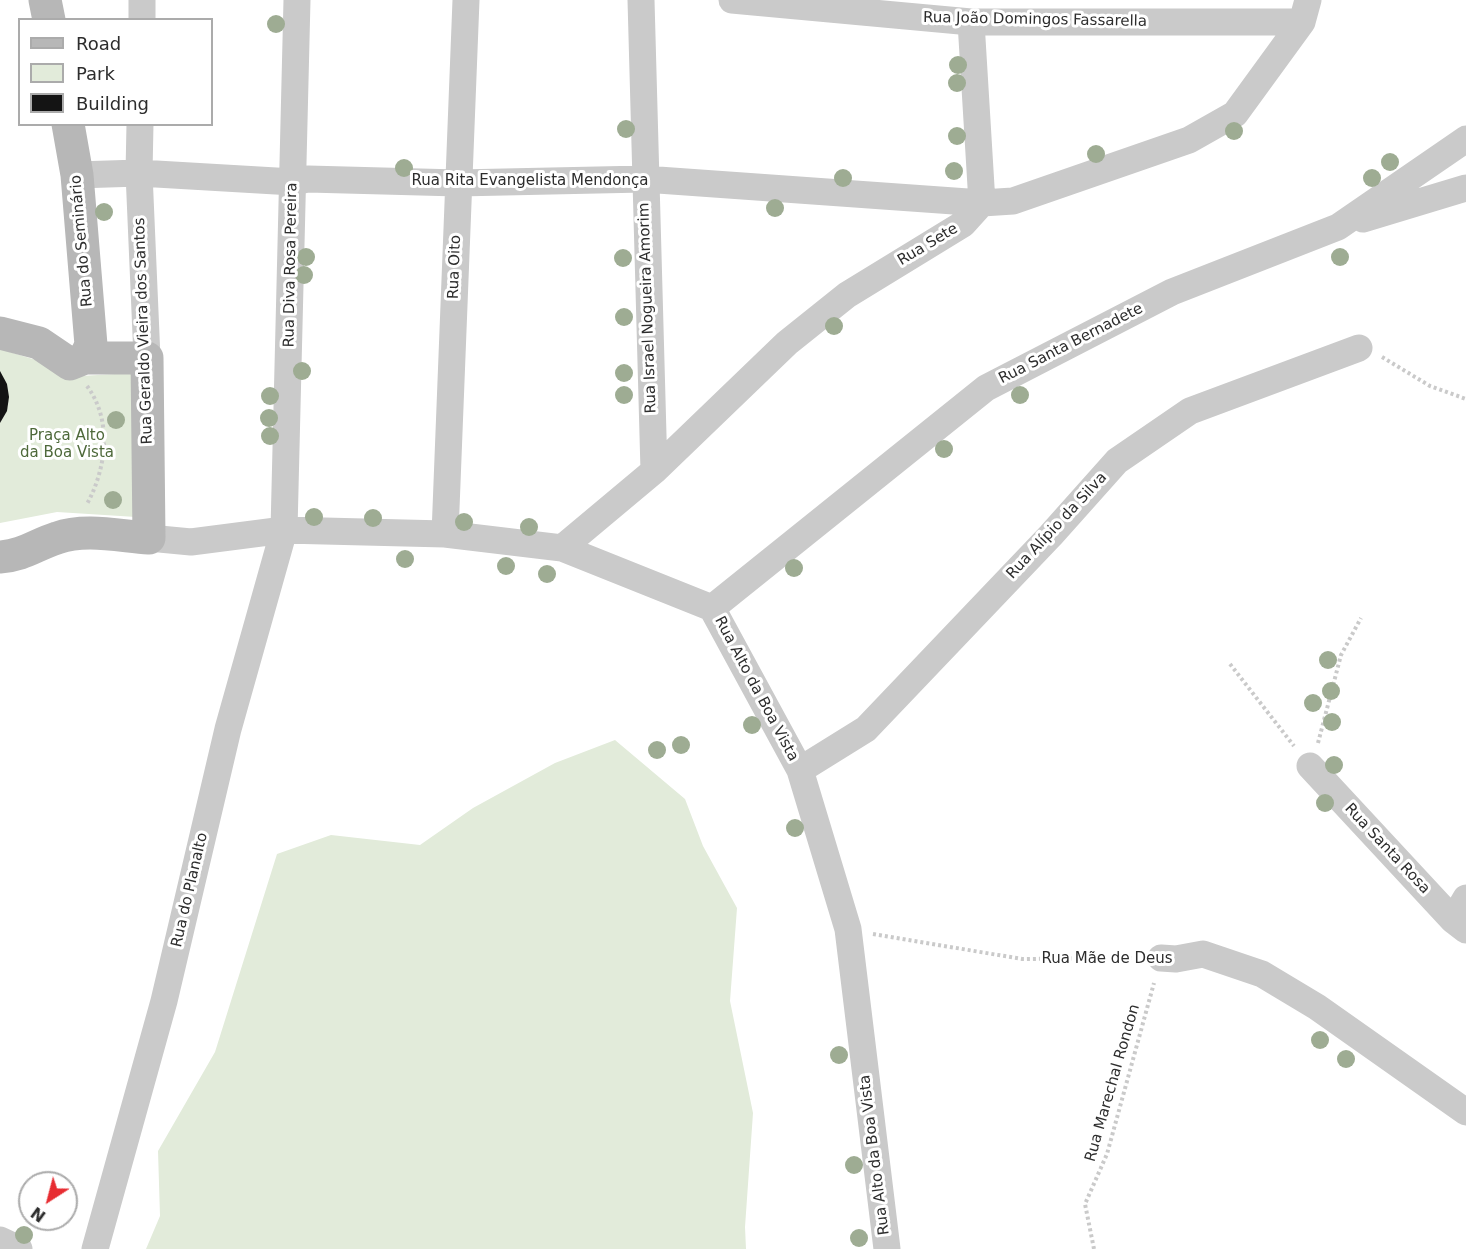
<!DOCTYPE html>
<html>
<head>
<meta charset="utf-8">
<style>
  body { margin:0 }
  #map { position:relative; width:1466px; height:1249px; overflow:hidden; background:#fff; font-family:"DejaVu Sans",sans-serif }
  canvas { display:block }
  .legend { position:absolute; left:18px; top:18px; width:195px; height:108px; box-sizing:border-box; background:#fff; border:2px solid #ababab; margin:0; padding:8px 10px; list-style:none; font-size:18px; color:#2d2d2d }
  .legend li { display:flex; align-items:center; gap:12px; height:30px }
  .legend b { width:30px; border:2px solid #ababab }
  .north { position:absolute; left:18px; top:1171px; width:60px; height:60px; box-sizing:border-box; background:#fff; border:2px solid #ababab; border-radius:50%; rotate:216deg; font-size:16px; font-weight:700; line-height:24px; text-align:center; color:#2d2d2d }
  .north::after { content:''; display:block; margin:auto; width:21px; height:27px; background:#e72c31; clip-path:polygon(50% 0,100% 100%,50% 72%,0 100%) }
</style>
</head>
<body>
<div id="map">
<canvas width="1466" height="1249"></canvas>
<ul class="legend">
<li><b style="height:8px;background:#b7b7b7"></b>Road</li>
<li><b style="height:16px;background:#e2ebda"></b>Park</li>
<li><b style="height:16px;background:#141414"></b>Building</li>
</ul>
<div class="north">N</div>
</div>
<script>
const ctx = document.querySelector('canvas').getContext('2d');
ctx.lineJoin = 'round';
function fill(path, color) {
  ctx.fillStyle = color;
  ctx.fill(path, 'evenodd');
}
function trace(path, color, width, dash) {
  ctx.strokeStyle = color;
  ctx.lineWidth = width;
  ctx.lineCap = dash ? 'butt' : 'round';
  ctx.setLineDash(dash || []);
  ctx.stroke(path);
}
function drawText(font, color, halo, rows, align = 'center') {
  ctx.font = font + ' "DejaVu Sans",sans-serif';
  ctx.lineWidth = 6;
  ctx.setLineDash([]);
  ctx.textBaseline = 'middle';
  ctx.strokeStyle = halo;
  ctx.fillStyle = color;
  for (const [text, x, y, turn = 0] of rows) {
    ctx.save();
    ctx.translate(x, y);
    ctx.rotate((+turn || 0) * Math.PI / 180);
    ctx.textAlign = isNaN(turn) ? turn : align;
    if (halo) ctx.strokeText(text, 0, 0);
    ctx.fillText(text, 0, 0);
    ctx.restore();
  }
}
fill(new Path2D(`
  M0 349 36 360 64 377 132 373 136 517 57 512 0 523Z
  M615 740 685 799 703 846 737 908 730 1001 753 1113 745 1227 746 1249H146L160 1216 158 1151 215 1052 277 854 331 835 420 845 473 808 555 763Z`), '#e2ebda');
fill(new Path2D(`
  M0 371 7 384 9 397 7 411 0 423Z`), '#141414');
trace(new Path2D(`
  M1382 357 1430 386 1466 399
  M87 386C113 421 106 469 87 504
  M1230 664 1294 746
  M1318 743 1341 655 1361 618
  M873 934 1022 959 1136 958
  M1094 1249 1085 1204 1107 1154 1154 983`), '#cacaca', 4, [3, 3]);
trace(new Path2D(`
  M641 0 654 471
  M732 0 971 22H1302
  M142 20V0
  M971 22 982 203
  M140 124 139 173 147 358
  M77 175 139 173 293 182 308 179 458 183 644 179 982 203 1013 201 1189 140 1235 114 1302 22 1308 0
  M1363 219 1466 188
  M445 534 466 0
  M149 538 191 542 284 530 445 534 562 548 712 608 800 770 848 929 887 1249
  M562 548 654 471 787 343 847 295 963 224 982 203
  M712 608 986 388 1172 292 1338 227 1466 139
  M1310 766 1453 920 1466 930
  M800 770 866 729 1051 535 1117 461 1190 411 1359 348
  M1453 920 1466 898
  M1161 958 1176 959 1203 954 1262 974 1317 1007 1466 1112
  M0 1240 19 1249
  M95 1249 164 1001 228 729 284 530 297 0`), '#cacaca', 27);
trace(new Path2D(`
  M45 0 49 20
  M68 124 77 175 91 345 85 358
  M0 333 39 343 70 364 85 358H147L149 538C119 536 85 528 57 538 35 545 25 555 0 557`), '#b7b7b7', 33);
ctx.fillStyle = '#9eac93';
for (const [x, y] of [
  [276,24],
  [958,65],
  [957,83],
  [626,129],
  [1234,131],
  [957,136],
  [1096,154],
  [1390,162],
  [404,168],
  [954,171],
  [843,178],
  [1372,178],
  [775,208],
  [104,212],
  [306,257],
  [1340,257],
  [623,258],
  [304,275],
  [624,317],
  [834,326],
  [302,371],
  [624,373],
  [624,395],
  [1020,395],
  [270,396],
  [269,418],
  [116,420],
  [270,436],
  [944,449],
  [113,500],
  [314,517],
  [373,518],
  [464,522],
  [529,527],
  [405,559],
  [506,566],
  [794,568],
  [547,574],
  [1328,660],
  [1331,691],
  [1313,703],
  [1332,722],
  [752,725],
  [681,745],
  [657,750],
  [1334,765],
  [1325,803],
  [795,828],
  [1320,1040],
  [839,1055],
  [1346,1059],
  [854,1165],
  [24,1235],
  [859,1238]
]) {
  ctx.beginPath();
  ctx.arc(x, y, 9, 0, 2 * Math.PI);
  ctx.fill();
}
drawText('15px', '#2d2d2d', '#fff', [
  ["Rua João Domingos Fassarella",1035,20,1],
  ["Rua Rita Evangelista Mendonça",530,181],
  ["Rua do Seminário",82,241,-95],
  ["Rua Sete",928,245,-31],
  ["Rua Diva Rosa Pereira",291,265,-89],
  ["Rua Oito",455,267,-88],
  ["Rua Israel Nogueira Amorim",648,308,-92],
  ["Rua Geraldo Vieira dos Santos",144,331,-92],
  ["Rua Santa Bernadete",1071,344,-27],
  ["Rua Alípio da Silva",1057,526,-47],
  ["Rua Alto da Boa Vista",756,689,62],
  ["Rua Santa Rosa",1387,849,47],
  ["Rua do Planalto",190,890,-77],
  ["Rua Mãe de Deus",1107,959],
  ["Rua Marechal Rondon",1113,1083,-74],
  ["Rua Alto da Boa Vista",875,1155,-97]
]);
drawText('15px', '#4e693a', '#fff', [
  ["Praça Alto",67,436],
  ["da Boa Vista",67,453]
]);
</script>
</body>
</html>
